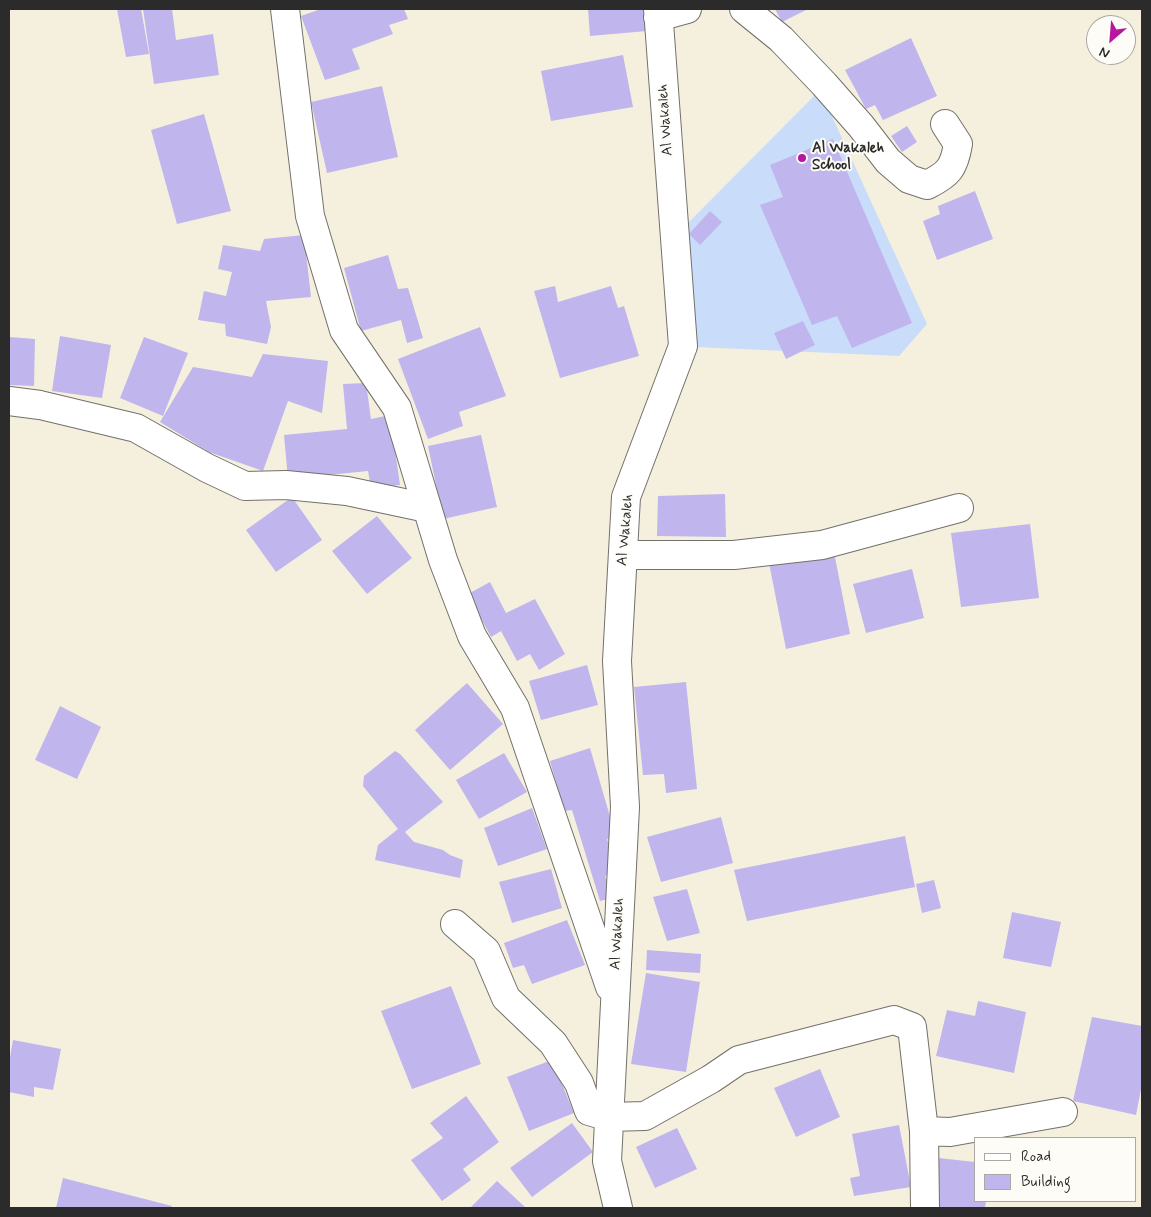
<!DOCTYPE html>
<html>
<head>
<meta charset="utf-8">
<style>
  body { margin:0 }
  #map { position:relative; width:1151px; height:1217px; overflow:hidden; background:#f5f0de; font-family:Mynerve,sans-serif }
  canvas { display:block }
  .frame { position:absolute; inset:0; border:10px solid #2b2b2b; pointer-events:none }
  .legend { position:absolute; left:974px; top:1137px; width:162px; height:65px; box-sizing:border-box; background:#fdfcf7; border:1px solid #a9a8a5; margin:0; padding:6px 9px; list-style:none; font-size:15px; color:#2b2b2b }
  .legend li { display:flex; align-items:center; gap:10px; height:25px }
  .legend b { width:25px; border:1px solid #a9a8a5 }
  .north { position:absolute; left:1086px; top:15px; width:50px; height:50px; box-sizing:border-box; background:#fdfcf7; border:1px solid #a9a8a5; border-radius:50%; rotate:207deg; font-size:14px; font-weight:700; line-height:20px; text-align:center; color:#2b2b2b }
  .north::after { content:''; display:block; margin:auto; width:18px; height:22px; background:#b5179e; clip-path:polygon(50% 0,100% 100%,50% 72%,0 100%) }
</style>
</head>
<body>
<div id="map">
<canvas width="1151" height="1217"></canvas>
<div class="frame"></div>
<ul class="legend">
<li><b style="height:6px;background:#fff"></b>Road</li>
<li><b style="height:14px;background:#c0b5ec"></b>Building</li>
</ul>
<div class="north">N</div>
</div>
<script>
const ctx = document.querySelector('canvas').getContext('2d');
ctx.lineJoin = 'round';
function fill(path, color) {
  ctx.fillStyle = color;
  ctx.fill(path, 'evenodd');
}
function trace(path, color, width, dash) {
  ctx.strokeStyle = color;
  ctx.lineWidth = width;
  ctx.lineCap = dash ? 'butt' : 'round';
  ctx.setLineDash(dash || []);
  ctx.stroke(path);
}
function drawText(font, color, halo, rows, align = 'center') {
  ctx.font = font + ' Mynerve,sans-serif';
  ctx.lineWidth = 4;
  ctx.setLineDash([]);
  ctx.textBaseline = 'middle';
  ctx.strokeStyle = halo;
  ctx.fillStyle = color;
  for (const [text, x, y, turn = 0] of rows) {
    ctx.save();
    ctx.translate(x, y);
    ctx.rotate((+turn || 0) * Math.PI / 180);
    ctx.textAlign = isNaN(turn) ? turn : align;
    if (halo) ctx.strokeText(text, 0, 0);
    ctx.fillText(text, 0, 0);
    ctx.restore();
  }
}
fill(new Path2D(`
  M820 90 927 324 899 356 696 347 686 225Z`), '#c9dcf9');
fill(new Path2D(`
  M117 9H141L149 54 126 57Z
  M143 9H172L176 40 213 34 219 75 154 84Z
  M321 9H404L408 19 389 25 393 34 352 49 360 69 325 80 301 16Z
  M588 9H645L647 31 590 36Z
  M775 9H808L782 22Z
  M911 38 937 96 883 120 875 105 866 109 845 70Z
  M623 55 633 107 551 121 541 71Z
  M382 86 398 157 327 173 311 102Z
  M204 114 231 211 177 224 151 130Z
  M907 126 917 142 902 152 891 136Z
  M833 139 912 323 852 348 837 316 812 325 760 205 783 197 770 165Z
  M975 191 993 239 937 260 923 221 940 214 938 206Z
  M710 211 722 222 700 245 689 234Z
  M304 235 311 297 266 301 271 327 267 344 226 336 225 324 198 320 204 291 226 296 232 272 218 269 223 245 260 251 264 239Z
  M388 255 398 289 408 288 423 338 407 343 401 320 361 331 344 268Z
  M555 286 558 302 611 286 618 308 624 306 639 356 560 378 534 291Z
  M803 321 815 345 786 359 774 333Z
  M480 327 506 396 459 412 463 426 428 439 398 359Z
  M60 336 111 345 102 398 52 391Z
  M9 337 35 339 34 386 9 385Z
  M144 337 188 353 163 416 120 398Z
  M263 354 328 361 322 413 288 401 263 471 209 452 160 422 193 367 252 377Z
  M366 383 371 419 390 415 400 485 371 488 368 471 288 479 284 435 347 429 343 384Z
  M481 435 497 507 443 519 428 446Z
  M725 494 726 537 657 536 658 496Z
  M292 497 322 540 276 572 246 530Z
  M377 516 412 558 367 594 332 551Z
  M1030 524 1039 598 961 607 951 533Z
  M834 552 850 634 786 649 769 563Z
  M912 569 924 618 866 633 853 584Z
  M490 582 506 613 535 599 565 654 539 670 530 654 517 661 501 631 491 637 468 594Z
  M587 665 598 705 541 720 529 681Z
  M686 682 697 789 666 793 664 774 643 775 634 687Z
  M467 683 503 724 450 770 415 730Z
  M60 706 101 727 77 779 35 760Z
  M590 748 616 837 607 839 617 871 605 876 612 898 600 901 572 810 564 811 550 761Z
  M395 751 400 754 443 802 405 832 414 842 443 850 450 855 463 860 460 878 375 860 378 845 398 829 363 786 364 776Z
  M504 753 527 792 479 819 456 780Z
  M532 808 547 849 498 866 484 828Z
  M721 817 733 863 661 882 647 837Z
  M905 836 915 887 747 921 734 870Z
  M551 869 562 908 512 923 499 882Z
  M934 880 941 908 922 913 916 884Z
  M687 889 700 933 667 941 653 897Z
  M1012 912 1061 922 1051 967 1003 958Z
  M567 920 585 965 532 984 524 965 513 968 504 943Z
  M647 950 701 954 700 973 646 970Z
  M646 973 700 982 686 1072 631 1064Z
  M451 986 481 1064 412 1089 381 1011Z
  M978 1001 1026 1012 1014 1073 936 1056 947 1010 975 1016Z
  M1092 1017 1142 1026V1084L1136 1115 1073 1101Z
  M13 1040 61 1049 53 1090 34 1087V1097L9 1092V1063Z
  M552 1060 574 1113 529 1131 507 1077Z
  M820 1069 840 1117 796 1137 774 1088Z
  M466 1096 499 1142 463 1169 471 1180 442 1201 411 1160 443 1138 430 1123Z
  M572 1123 593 1152 532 1197 510 1168Z
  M899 1125 911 1187 854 1196 850 1178 860 1176 852 1134Z
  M677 1128 697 1169 655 1188 636 1147Z
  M939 1158 975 1162V1201H986L985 1208H935Z
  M63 1178 172 1206 171 1208H56Z
  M497 1181 525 1207 523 1208H470Z`), '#c0b5ec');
const minor = new Path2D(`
  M285 9 310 216 344 330 397 408 443 560 472 636 515 708 610 987
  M744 9 781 39 824 84 861 126 888 161 909 179 927 185C949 174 954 168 958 144L945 124
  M658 17 687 9
  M9 401 40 405 136 428 207 468 245 486 286 485 347 491 427 508
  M623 555H734L822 545 959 508
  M455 924 486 951 506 998 553 1043 579 1083 589 1111 609 1117 645 1116 711 1079 739 1060 894 1020 912 1027 924 1131 950 1132 1063 1112
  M924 1131 925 1208
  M618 1208 607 1161 625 807 617 661 626 497 683 346 658 9`);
trace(minor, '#72706a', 30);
trace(minor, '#fff', 28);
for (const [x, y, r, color] of [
  [802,158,5,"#b5179e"]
]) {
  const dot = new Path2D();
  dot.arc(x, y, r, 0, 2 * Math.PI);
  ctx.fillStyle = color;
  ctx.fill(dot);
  trace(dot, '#fdfcf7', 2);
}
drawText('15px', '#2b2b2b', '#fdfcf7', [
  ["Al Wakaleh",666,120,-94],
  ["Al Wakaleh",626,530,-85],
  ["Al Wakaleh",618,934,-87]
]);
drawText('bold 15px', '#2b2b2b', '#fdfcf7', [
  ["Al Wakaleh",812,149],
  ["School",812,166]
], 'left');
</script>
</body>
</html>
